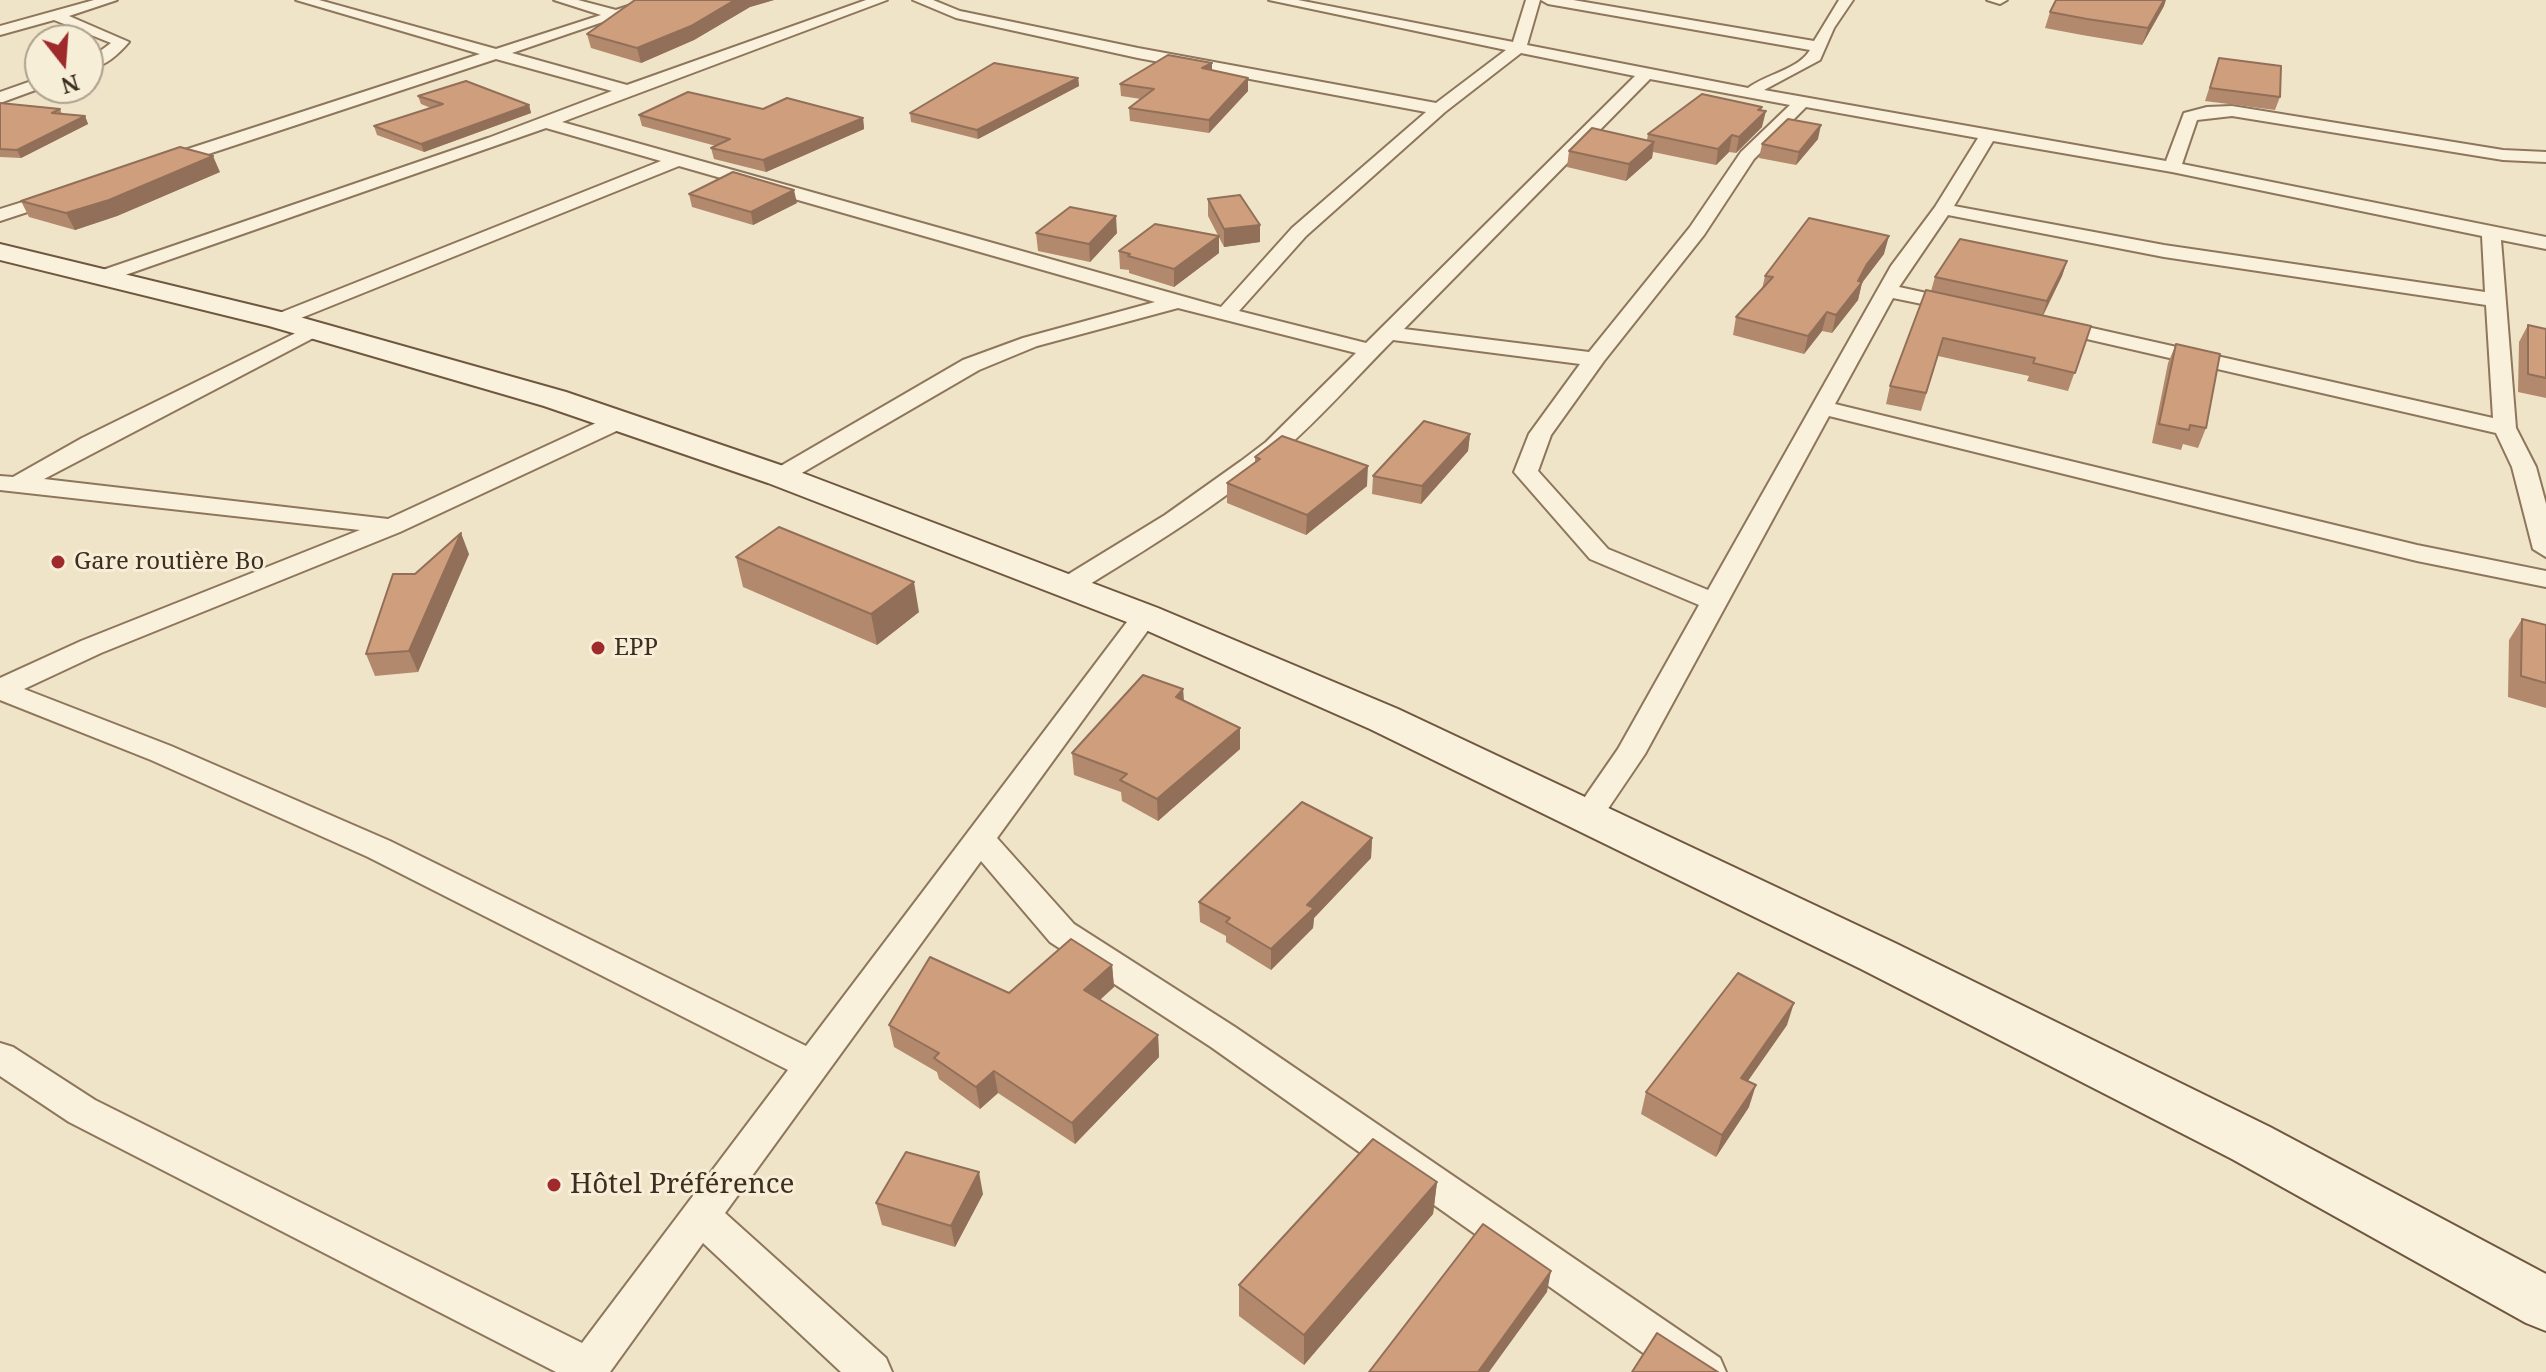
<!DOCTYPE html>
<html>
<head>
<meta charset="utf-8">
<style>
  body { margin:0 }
  #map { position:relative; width:2546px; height:1372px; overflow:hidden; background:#f0e4c8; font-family:"Noto Serif",serif }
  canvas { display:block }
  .north { position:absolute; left:24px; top:24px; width:80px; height:80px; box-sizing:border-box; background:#f7eed8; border:2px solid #ada18e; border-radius:50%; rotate:163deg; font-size:22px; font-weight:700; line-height:32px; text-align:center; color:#3d2e20 }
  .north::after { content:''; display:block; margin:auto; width:28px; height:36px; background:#9e2a2b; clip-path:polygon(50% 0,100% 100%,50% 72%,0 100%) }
</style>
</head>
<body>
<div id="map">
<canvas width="2546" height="1372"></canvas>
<div class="north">N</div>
</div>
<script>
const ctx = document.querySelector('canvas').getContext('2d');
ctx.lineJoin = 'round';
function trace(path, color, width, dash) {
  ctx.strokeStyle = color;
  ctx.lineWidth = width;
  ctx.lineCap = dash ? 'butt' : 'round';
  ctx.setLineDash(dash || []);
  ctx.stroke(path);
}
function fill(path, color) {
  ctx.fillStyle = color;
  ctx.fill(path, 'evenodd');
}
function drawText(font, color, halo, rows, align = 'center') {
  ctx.font = font + ' "Noto Serif",serif';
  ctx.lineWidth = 6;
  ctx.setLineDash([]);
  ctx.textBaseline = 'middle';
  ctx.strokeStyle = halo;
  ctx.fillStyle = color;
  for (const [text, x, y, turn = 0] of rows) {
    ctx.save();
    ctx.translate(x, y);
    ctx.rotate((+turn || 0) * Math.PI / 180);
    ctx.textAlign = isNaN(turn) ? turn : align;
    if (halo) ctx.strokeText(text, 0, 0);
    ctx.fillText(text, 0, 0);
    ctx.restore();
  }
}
const street = new Path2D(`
  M94 0H117L69 16 129 42C117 56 106 65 88 70V60L111 43 54 20 0 35V26Z
  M296 0H319L496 49 601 15 554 0H578L616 10 646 0H667L512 53 627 85 866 0H887L562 122 1221 307 1292 228 1426 112 1138 58 956 18 913 0H933L960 11 1138 48 1436 103 1506 50 1269 0H1298L1513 42 1526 0H1540L1527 45 1748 88C1766 74 1798 70 1810 50L1548 4 1541 0H1573L1814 41 1839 0H1853L1834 28 1820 60 1764 90 2166 161 2184 113 2207 107 2232 106 2503 150 2546 152V162L2503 160 2232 116 2197 120 2182 164 2546 237V249L2501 240 2516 428 2536 467 2546 504V557L2533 549 2512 467 2496 433 2052 331 2042 325 2052 319 2493 418 2486 305 2164 257 1948 215 1899 287 1968 302 1971 306 1961 312 1893 298 1835 404 2417 545 2546 571V587L2417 561 1829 416 1645 754 1597 825 1586 828 1575 825 1571 817 1618 749 1699 605 1590 559 1514 472 1529 434 1580 364 1393 340C1356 377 1320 419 1280 453 1218 506 1147 549 1077 592H1059L1055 586 1059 580 1165 515 1241 461 1266 442 1356 353 1178 308 1037 346 979 370 788 481H772L768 476 772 471 963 360 1023 338 1155 302 679 166 286 324H272L269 320 272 316 661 161 546 128 108 281H94L91 277 94 273 488 138 612 91 496 59 169 167H157V159L480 54ZM1521 53 1635 76 1366 343 1239 311 1306 236 1445 112ZM1650 79 1790 105 1741 152 1690 227 1589 352 1404 329ZM1806 107 1978 138 1935 207 1891 266 1708 590 1608 549 1538 471 1551 435 1604 361 1704 235 1754 159ZM1993 141 2172 172 2482 236 2485 292 2164 245 1954 206Z
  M1987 0H2007L2000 4Z
  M40 78 41 88 0 103V92Z
  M58 191 67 196 64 200 0 221V209Z
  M314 324 321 326 324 330 321 334 44 479 388 519 609 417H625L628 422 625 427 400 532 101 653 24 689 171 746 390 841 806 1046 1136 610H1154L1158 616 1154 622 997 838 1074 924 1235 1027 1720 1358 1726 1372H1670L1211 1047 1050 942 981 861 725 1213 886 1358 892 1372H841L703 1243 610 1372H556L69 1122 0 1076V1043L13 1047 95 1100 582 1343 788 1070 368 857 151 760 0 700V678L81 641 360 530 0 490V476L13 477 82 438Z`);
const secondary = new Path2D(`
  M0 244 289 314 566 392 792 469 1158 608 1398 709 1895 943 2270 1127 2546 1274V1331L2526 1323 2232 1159 1861 969 1370 729 1132 624 768 483 544 406 269 326 0 260Z`);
trace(street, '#8d765c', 4);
trace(secondary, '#6f573f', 4);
fill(street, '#faf1dc');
fill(secondary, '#faf1dc');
fill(new Path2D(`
  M635 0H774L750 7 694 40 641 63 591 48 587 34Z
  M2164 6 2142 45 2082 35 2045 28 2050 12Z
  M2219 58 2280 97 2275 110 2205 101Z
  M1212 63V70L1248 91 1209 133 1130 121 1129 108 1141 99 1121 96 1120 84Z
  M1078 78 1079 86 978 139 911 122 910 113Z
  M418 96 529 105 531 113 424 152 377 135 374 126 431 108 421 104Z
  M0 103 60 109 62 114 85 116 88 124 21 158 0 157Z
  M763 109 863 118 864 129 766 172 714 159 711 148 716 146 642 126 639 115Z
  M1761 110 1762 127 1736 153 1729 152 1716 165 1653 152 1652 158 1626 181 1567 167 1569 151 1647 140 1648 134Z
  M1818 139 1796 165 1759 158 1762 144Z
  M220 172 117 216 75 230 29 217 21 201Z
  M689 194 797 203 753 225 692 207Z
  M1208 199 1260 242 1224 247 1208 216Z
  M1036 233H1117L1090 262 1038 251Z
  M1119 251 1219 253 1174 287 1129 273V270L1120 269Z
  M1884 254 1862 282 1858 300 1832 333 1822 331 1804 354 1733 335 1736 317 1762 289 1765 276Z
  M2067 261 2062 276 2043 316 2091 326 2068 391 2027 381 2029 376 1938 356 1921 411 1886 404 1890 386 1931 291 1935 277Z
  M2528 325 2546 329V398L2518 392 2519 342Z
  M2176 344 2206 428 2198 448 2183 444 2181 450 2152 443 2168 363Z
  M1470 434 1468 451 1421 504 1372 494 1373 476Z
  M1255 457 1367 486 1306 535 1227 503V483L1255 462Z
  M469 554 418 672 375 676 366 654 415 574Z
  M736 557 919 612 877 645 743 587Z
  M2522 619 2546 625V708L2508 697 2509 640Z
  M1183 689 1184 700 1240 749 1158 821 1122 801 1121 792 1074 775 1072 753Z
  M1372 838 1371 858 1314 918 1313 928 1271 970 1226 942V936L1200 922 1199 902Z
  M1112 965 1114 987 1100 1000 1158 1035 1159 1057 1075 1144 998 1093 980 1109 939 1079 937 1072 894 1047 889 1025Z
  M1787 1025 1748 1081 1749 1107 1716 1157 1641 1114 1646 1092Z
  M1437 1182 1433 1214 1304 1365 1239 1316V1285Z
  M983 1194 955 1247 882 1225 876 1203Z`), '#b2896c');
fill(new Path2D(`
  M735 0H774L750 7 694 40 641 63 637 48Z
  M2164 0H2166L2164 6 2142 45 2148 28Z
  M1212 63V75L1202 68Z
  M1078 78 1079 86 978 139 977 130Z
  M1248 78V91L1209 133V120Z
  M529 105 531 113 424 152 421 144Z
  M1762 107 1760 116 1766 111 1762 127 1736 153 1739 137 1758 110Z
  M85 116 88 124 21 158 17 150Z
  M863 118 864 129 766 172 763 160Z
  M1821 125 1818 139 1796 165 1799 152Z
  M1732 135 1729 152 1716 165 1718 149Z
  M1654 142 1652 158 1626 181 1629 164Z
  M213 156 220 172 117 216 75 230 66 213Z
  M794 190 797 203 753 225 751 212Z
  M1116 216 1117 233 1090 262 1089 244Z
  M1260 225V242L1224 247V229Z
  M1219 236V253L1174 287V269Z
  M1889 236 1884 254 1862 283 1858 300 1832 333 1836 315 1858 281 1867 264Z
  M2067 261 2062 276 2042 317 2047 301Z
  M1827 312 1822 331 1804 354 1808 336Z
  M1470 434 1468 451 1421 504 1422 486Z
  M1368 466 1367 486 1306 535 1307 515Z
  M461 533 469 554 418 672 409 651Z
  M914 582 919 612 877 645 871 614Z
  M1183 689 1184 710 1176 697Z
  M1240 728V749L1158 821 1157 799Z
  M1372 838 1371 858 1314 918 1313 928 1271 970V949L1307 905Z
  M1112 965 1114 987 1086 1012 1084 990Z
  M1794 1003 1787 1025 1735 1099 1741 1078Z
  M1158 1035 1159 1057 1075 1144 1072 1123Z
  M994 1071 998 1093 980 1109 976 1087Z
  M1756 1085 1749 1107 1716 1157 1722 1135Z
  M979 1172 983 1194 955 1247 951 1226Z
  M1437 1182 1433 1214 1304 1365V1335Z
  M1551 1271 1547 1292 1489 1372H1478Z`), '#916f58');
const building = new Path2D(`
  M635 0H735L691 26 637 48 587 34Z
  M2056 0H2164L2148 28 2087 19 2050 12Z
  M1168 55 1212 63 1202 68 1248 78 1209 120 1129 108 1154 89 1120 84Z
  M2219 58 2281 66 2280 97 2210 88Z
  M994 63 1078 78 977 130 910 113Z
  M466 81 529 105 421 144 374 126 443 104 418 96Z
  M688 92 763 109 787 98 863 118 763 160 711 148 730 139 639 115Z
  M1702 94 1762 107 1758 110 1766 111 1739 137 1732 135 1718 149 1648 134Z
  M0 103 60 109 52 113 85 116 17 150 0 149Z
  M1788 119 1821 125 1799 152 1762 144Z
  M1592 128 1654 142 1629 164 1569 151Z
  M180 147 213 156 109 200 66 213 21 201Z
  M733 172 794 190 751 212 689 194Z
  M1240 195 1260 225 1224 229 1208 199Z
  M1070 207 1116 216 1089 244 1036 233Z
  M1809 218 1889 236 1867 264 1858 281 1862 282 1836 315 1827 312 1808 336 1736 317 1773 277 1765 276Z
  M1155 224 1219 236 1174 269 1128 256 1130 254 1119 251Z
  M1960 239 2067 261 2047 301 1935 277Z
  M1926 290 2091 326 2075 373 2033 363 2035 358 1943 338 1926 393 1890 386Z
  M2528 325 2546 329V378L2528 374Z
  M2176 344 2220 354 2206 428 2190 425 2189 430 2159 424Z
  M1424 421 1470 434 1422 486 1373 476Z
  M1282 436 1368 466 1307 515 1227 483 1260 459 1255 457Z
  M779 527 914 582 871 614 736 557Z
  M461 533 409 651 366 654 393 574H415Z
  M2522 619 2546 625V683L2521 676Z
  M1143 675 1183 689 1176 697 1240 728 1157 799 1120 780 1127 774 1072 753Z
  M1302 802 1372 838 1307 905 1314 908 1271 949 1226 922 1230 918 1199 902Z
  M1071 939 1112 965 1084 990 1158 1035 1072 1123 994 1071 976 1087 934 1058 939 1053 889 1025 930 957 1009 993Z
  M1738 973 1794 1003 1741 1078 1756 1085 1722 1135 1646 1092Z
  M1373 1139 1437 1182 1304 1335 1239 1285Z
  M906 1152 979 1172 951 1226 876 1203Z
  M1483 1224 1551 1271 1478 1372H1369Z
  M1657 1333 1718 1372H1632Z`);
fill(building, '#cf9f7d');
trace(building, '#916f58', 2);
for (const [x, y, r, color] of [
  [58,562,8,"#9e2a2b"],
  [598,648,8,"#9e2a2b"],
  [554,1185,8,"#9e2a2b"]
]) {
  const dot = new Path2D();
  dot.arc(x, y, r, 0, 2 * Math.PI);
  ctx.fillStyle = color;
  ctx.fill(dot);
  trace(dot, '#f7eed8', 3);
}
drawText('24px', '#3d2e20', '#f7eed8', [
  ["Gare routière Bo",74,562],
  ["EPP",614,648]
], 'left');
drawText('28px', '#3d2e20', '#f7eed8', [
  ["Hôtel Préférence",570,1185]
], 'left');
</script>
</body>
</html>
